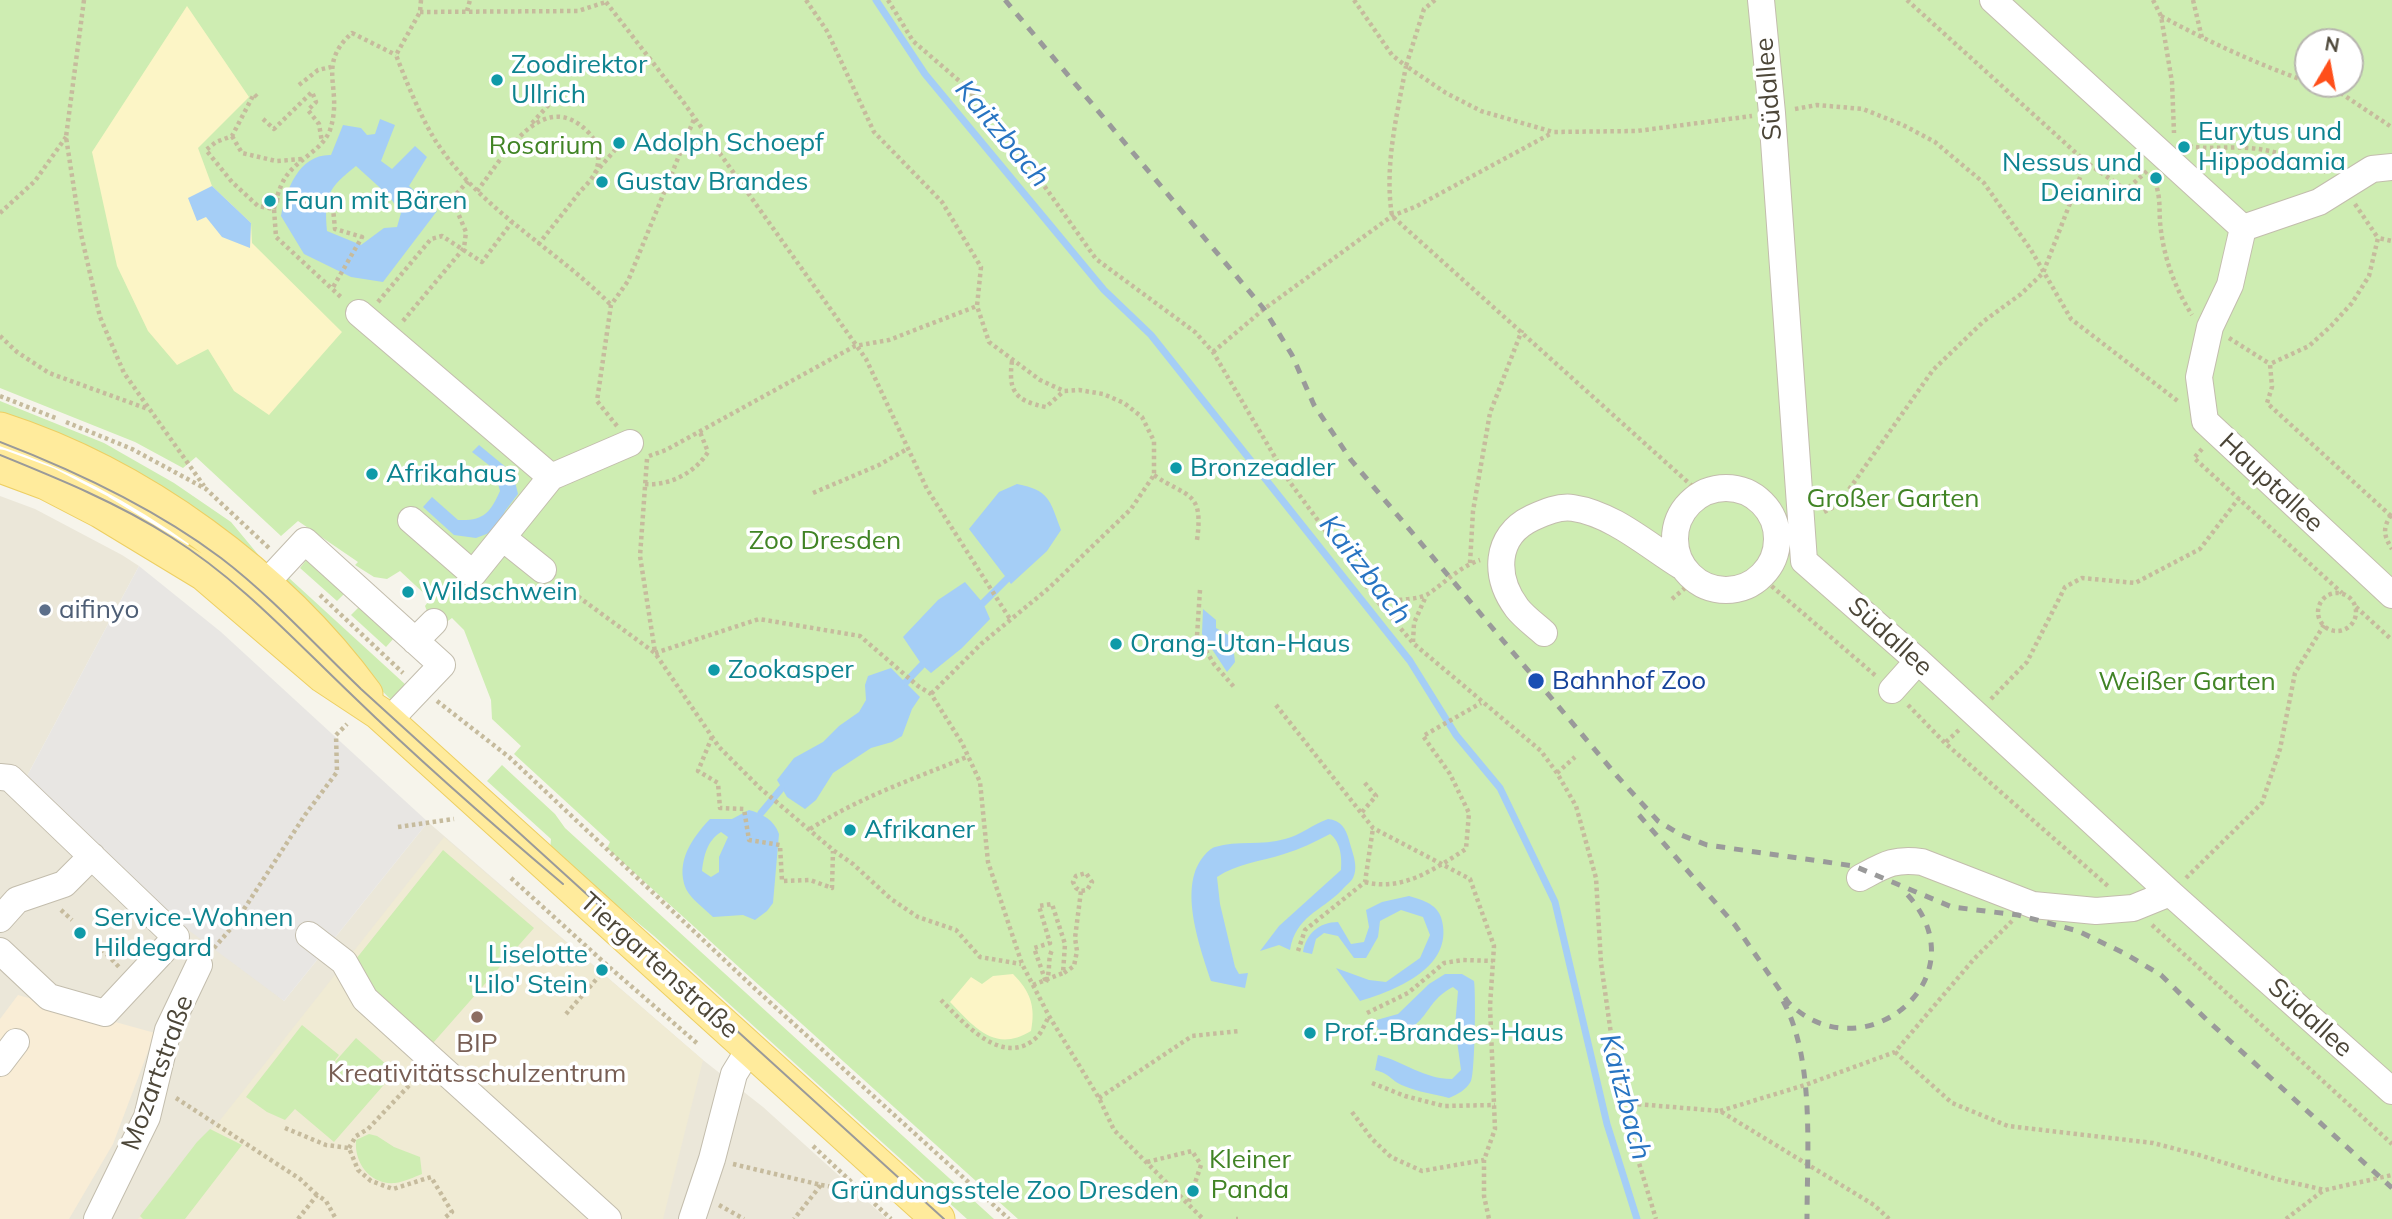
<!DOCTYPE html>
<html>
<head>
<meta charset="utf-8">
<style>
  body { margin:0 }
  #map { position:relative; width:2392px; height:1219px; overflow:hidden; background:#f6f4eb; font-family:Mulish,sans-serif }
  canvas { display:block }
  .north { position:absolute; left:2294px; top:28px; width:70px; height:70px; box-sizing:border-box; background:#fff; border:2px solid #b7b5af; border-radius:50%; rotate:10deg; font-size:19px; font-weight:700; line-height:28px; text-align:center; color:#4c4638 }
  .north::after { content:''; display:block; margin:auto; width:24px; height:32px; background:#ff4f1a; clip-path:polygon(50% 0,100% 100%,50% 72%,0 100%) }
</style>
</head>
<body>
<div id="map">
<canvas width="2392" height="1219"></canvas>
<div class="north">N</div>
</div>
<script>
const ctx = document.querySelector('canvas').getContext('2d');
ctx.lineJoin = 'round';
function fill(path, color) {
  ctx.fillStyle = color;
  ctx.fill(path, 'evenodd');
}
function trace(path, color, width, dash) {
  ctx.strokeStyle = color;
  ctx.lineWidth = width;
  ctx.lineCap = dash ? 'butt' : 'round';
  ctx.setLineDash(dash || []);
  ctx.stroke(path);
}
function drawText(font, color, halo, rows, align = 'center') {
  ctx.font = font + ' Mulish,sans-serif';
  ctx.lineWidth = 7;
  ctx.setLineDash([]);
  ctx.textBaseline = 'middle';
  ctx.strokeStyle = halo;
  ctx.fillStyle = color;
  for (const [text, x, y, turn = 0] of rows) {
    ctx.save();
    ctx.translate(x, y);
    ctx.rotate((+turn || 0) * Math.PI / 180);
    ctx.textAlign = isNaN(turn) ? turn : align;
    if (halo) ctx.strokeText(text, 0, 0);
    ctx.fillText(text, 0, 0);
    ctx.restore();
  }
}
fill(new Path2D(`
  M0 496 35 509 122 555 139 566 27 776 284 1001 428 822 703 1060 763 1107 887 1219H0Z`), '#ebe7d9');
fill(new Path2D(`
  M18 995 155 1033 113 1144 69 1219H0V1019Z`), '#f9edd6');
fill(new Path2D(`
  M444 837 703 1060 663 1219H138L197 1142 217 1124Z`), '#f0ebd4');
fill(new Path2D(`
  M0 0H2392V1219H1018L607 848 610 842 514 754 521 746 492 719 491 700 464 630 452 618 445 623 428 614 425 606 430 599 400 571 387 579 374 577 355 565 358 562 298 521 281 536 196 457 183 468 135 442 0 388ZM2308 42H2350V84H2308Z
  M0 401 104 443 174 483 231 522 261 558 251 563 0 423Z
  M307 559 345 593 337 601 300 568Z
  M289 578 406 685 393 702 281 587Z
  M359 607 394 638 386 647 351 615Z
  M502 765 555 814 565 828 994 1219H967L654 936 550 851 551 839 487 781Z
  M443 850 534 928 433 1043 376 992 356 959Z
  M302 1025 339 1055 327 1071 356 1038 395 1072 334 1142 295 1109 285 1120 267 1112 246 1097Z
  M210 1129 242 1145 185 1219H143L140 1216 197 1142Z
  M369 1134 377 1136 394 1147 420 1157 422 1174C414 1177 404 1182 395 1183 370 1185 354 1163 356 1140Z`), '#ceedb2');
fill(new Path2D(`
  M187 6 249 97 198 148 212 186 251 223 252 243 342 332 269 415 234 391 208 349 177 365 148 331 117 266 92 152Z
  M1013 974C1030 991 1036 1006 1031 1031 995 1053 975 1028 950 1002L971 977 982 984 993 976Z`), '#fcf5c6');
fill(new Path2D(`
  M139 566 221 632 428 822 284 1001 183 926 27 776Z`), '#e8e6e3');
fill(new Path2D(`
  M380 119 395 125 381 161 392 169 415 146 427 157 409 186 437 211 383 282 351 277 304 254 281 216C286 190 299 154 331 155L343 125 361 128 367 135 375 134ZM356 166 388 195 401 213 397 227 384 228 361 245 327 231C324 196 328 188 356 166Z
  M212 186 251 223 250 248 222 237 206 217 197 221 188 198Z
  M479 445 513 473 518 494 505 511 497 530 476 538 454 535 423 507 432 497 458 520C484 521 490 513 500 491L494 469 472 452Z
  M1017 484C1049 490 1050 500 1061 530L1047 551 1011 584 969 529 999 492Z
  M965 582 983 603 990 619 962 648 931 673 922 665 903 637 938 600Z
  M1203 609 1216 620V628L1232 637 1235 662 1227 672 1202 634Z
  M891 668 920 697 912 709 902 736 892 742 871 748 833 773 816 800 805 809 787 797 777 780 794 758 823 742 839 726 859 712 866 700 865 685 868 676Z
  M749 810C763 814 774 820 779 834L773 903 767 911 755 920 743 915 713 917C705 909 691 899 686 889 675 862 692 838 710 819H732ZM721 832 728 837 719 857V872L711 877 702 871C704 855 707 841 721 832Z
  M1328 819C1341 820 1346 829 1349 840 1352 852 1359 866 1353 878 1351 882 1345 886 1342 890 1320 912 1296 916 1290 950L1279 945 1260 951 1279 926 1341 870C1342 858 1341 842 1330 834 1315 842 1300 849 1284 854 1260 862 1238 863 1217 877L1220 904 1235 967 1239 974 1248 973 1245 988 1211 981C1200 947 1178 888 1203 857 1206 853 1211 848 1215 847 1237 840 1262 846 1285 839 1301 835 1313 824 1328 819Z
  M1409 896C1427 901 1441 906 1443 926 1449 970 1393 991 1360 1001L1336 968 1369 980 1386 982 1420 958 1430 935 1423 917 1401 910 1380 921 1378 937 1366 958H1354L1338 936 1324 933 1316 939 1312 954 1303 952C1306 934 1319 922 1338 922L1351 944 1364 942 1369 927 1366 910 1382 902Z
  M1445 974H1462L1474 981C1476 993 1475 1074 1471 1081 1466 1090 1458 1094 1449 1098 1434 1094 1418 1092 1404 1086 1391 1081 1391 1074 1375 1070L1378 1055C1405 1062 1424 1079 1452 1079L1461 1070 1455 1026 1458 991 1453 987C1420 1004 1432 1030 1383 1036L1373 1021 1398 1014 1429 984Z`), '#a5cef6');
trace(new Path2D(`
  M876 0 925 74 1104 290 1151 335 1410 661 1456 735 1500 788 1555 902 1607 1124 1637 1219
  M983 603 1007 579
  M906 682 922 665
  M761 813 781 789`), '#a5cef6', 7);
const minor = new Path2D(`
  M1761 0 1772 113 1804 561 1918 661 2170 893 2392 1091
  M1993 0 2243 228
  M2243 228 2230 285 2210 327 2199 377 2205 421 2392 595
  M2243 228 2319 202 2372 169 2392 167
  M359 313 551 477 473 574 411 520
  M0 449C62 473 124 499 179 536
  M551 477 630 443
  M1675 539a51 51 0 1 1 102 0a51 51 0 1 1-102 0Z
  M503 538 543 570
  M252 598 305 541 442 665 400 709
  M1544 633C1535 625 1524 617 1517 608 1494 577 1494 536 1532 518 1545 512 1559 506 1573 508 1613 514 1647 545 1681 566
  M415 641 434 622
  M1892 690 1918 661
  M0 777 10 778 176 937 105 1013 49 997 0 951
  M1860 878C1884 865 1894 858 1922 862L2033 905 2096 911 2133 908 2170 893
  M0 919 17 900 64 884 92 856
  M309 935 344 962 365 999 608 1219
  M0 1063 16 1042
  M97 1219 147 1117 168 1030 199 965
  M692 1219 712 1159 734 1074 750 1048`);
const major = new Path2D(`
  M0 429C140 474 279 575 366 694
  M0 466 46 483 100 511 204 574 323 676 379 713 938 1219`);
trace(minor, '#c3bdad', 28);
trace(major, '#edcf63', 35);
trace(new Path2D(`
  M84 0 66 137 81 234 100 317 124 373 204 486
  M421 0 420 12 396 55C406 81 423 123 439 146 484 212 557 250 611 305
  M806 0 827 31 874 132 942 202 981 267 977 306 989 342 1040 380 1064 391 1079 390 1103 394 1124 403 1142 417 1154 441V475L1131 509 1049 588 981 644 931 694
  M888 0 913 41 964 85 1011 139 1096 259 1195 332 1213 352 1289 481 1378 602 1413 643 1541 751 1557 773 1576 806 1596 878 1601 963 1611 1034 1632 1140 1656 1219
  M1354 0 1392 55 1406 66C1397 115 1384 166 1392 216L1701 494
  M1435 0 1424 9 1406 66 1446 93 1481 111 1553 132 1637 131 1752 116
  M1907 0 2086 162 2126 190 2147 171
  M2153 0 2161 16 2172 82 2174 133
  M2193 0 2202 38
  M606 2 684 103 866 359 927 489 1010 619
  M467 11 470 0
  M420 12 578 11 606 2
  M2161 16C2209 42 2257 64 2308 82
  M2314 84 2342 94 2390 126
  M299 85 318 70 331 67
  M257 97 254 94 232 136 216 142 206 150 232 182 258 206 274 209 276 237 343 299
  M1795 109 1817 105 1863 109 1903 125 1935 142 1984 183 2031 250 2071 319 2179 402
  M263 119 274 129 312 92 316 102 308 110 319 124 322 142
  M532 123 556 97
  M232 136 242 153 276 161 303 159
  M2189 146C2209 150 2229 146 2249 148 2276 150 2302 160 2326 172
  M595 173 615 150
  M2155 181C2162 203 2158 210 2161 231 2165 261 2176 290 2192 315
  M477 191C503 158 543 84 589 133 599 143 601 161 595 173 591 181 583 188 578 194 565 211 551 228 538 245
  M276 200 325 205 333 208 335 229 362 237 332 289
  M2355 204 2378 238
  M274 209C276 199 280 186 285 178 297 159 322 151 330 130 344 88 315 66 352 33L396 55
  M0 213 35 181 66 137
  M378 302 431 239 442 236 482 262 512 222
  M403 321 464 248 466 232 452 199 468 181
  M0 336 17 352 49 373 148 409
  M2229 338 2270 364
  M1213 352 1264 309 1392 216 1417 206 1552 133
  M1012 361C1008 391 1015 401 1046 407L1064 391
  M0 396 58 419
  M66 422 132 449 206 489 270 549
  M617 426 597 401 611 305 628 281 694 119
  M2202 449 2194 458 2342 593
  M649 456 666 450 855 346 889 340 977 306
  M647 459 640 556 655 652
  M1154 475C1187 498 1204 490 1197 540
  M645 484C669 486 695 473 708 452L700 432
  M813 493 879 465 907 449
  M1824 512 1838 505 1933 370 1984 321 2021 294 2043 273 2086 162
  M2391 515C2382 529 2384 536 2392 549
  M2391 516 2267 403 2272 387 2270 364 2309 346 2331 326 2352 303 2369 276 2378 238 2392 241
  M1470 563 1473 511 1490 413 1522 330
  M1761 577 1876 676
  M561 584 655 653 719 747 760 788 833 850 853 864 891 899 918 917 956 930 980 957 1021 964
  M1200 590 1197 636 1214 664 1234 687
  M2318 612a19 19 0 1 1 38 0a19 19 0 1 1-38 0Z
  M320 595 403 673
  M1672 599 1685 588
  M1378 602C1391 600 1419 600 1428 594 1446 582 1459 567 1480 560
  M2356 607 2392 640
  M1413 642 1414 623 1426 596
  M655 653 759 619 860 636 918 686 931 694 962 743 980 782 988 862 1022 964 1049 1016 1099 1098 1114 1130 1203 1219
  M1991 699 2027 662 2065 587 2082 578 2135 583 2200 549 2239 498
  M437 701 509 757 752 986 1009 1219
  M1276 705 1373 828 1470 879 1494 946 1490 1006 1495 1129 1484 1160V1196L1489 1219
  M1908 705 1945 743 2109 887
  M712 737 698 771 718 783 720 808 744 809 749 840 780 845 782 881 810 880 832 888 833 851
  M1946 742 1960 729
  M1557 773 1575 757
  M1362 812 1376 796 1364 782
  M398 827 454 819
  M810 829C864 795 912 780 969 756
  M511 878 608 966 699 1045
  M2186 878 2262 803 2280 749 2295 673 2324 625
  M1365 882C1403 892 1436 868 1466 849L1469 813 1450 774 1423 736 1481 703
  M61 910 72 920
  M2152 925 2392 1144
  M97 944 119 967
  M214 948 233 926 305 815 337 772 336 735 347 724
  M1298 951 1305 930 1365 882 1373 828
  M1064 973 1074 966 1077 951 1075 938 1081 891 1076 888 1073 882 1076 876 1086 873 1092 882 1087 890 1081 891
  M1046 982C1051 971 1047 961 1052 950
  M1033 985 1063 973 1065 944 1052 904 1039 906 1050 943 1034 948 1046 982
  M941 1000C964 1023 1004 1070 1038 1036 1042 1031 1046 1022 1049 1016
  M1367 1013 1408 993 1444 963 1463 960 1493 961
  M566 1014 608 966
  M1895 1052 1952 1103 2008 1126 2153 1143 2199 1155 2276 1179 2325 1190 2392 1175
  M1372 1083 1405 1096 1444 1106 1495 1105
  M176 1098 300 1179 317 1195
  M1099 1098 1192 1036 1239 1031
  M1624 1103 1720 1111 1874 1205 1889 1219
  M1720 1111 1805 1085 1895 1052 1974 959 2013 920
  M1352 1112 1372 1139 1391 1157 1422 1171 1484 1160
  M285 1128 326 1145 349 1148 358 1170 371 1181 393 1189 431 1177 452 1212 443 1219
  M813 1146 891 1219
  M349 1148 356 1136 368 1129 418 1076
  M1147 1162 1192 1151 1201 1165 1188 1204
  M733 1164 821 1185 794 1219
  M821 1185 858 1191
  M719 1205 744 1219
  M298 1219 317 1195 326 1201 336 1219
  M1236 1219H1238
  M2286 1219 2324 1190`), '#c6bb9d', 4.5, [3.5, 3.5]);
trace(minor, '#fff', 26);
trace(major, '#ffeb9c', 33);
trace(new Path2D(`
  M0 442C78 472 154 508 221 558 272 597 315 645 361 689L944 1219
  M0 455C59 479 118 503 171 537 241 581 295 641 354 697 421 762 492 824 563 884`), '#9a9a9a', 2);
trace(new Path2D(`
  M1005 0 1264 309 1292 355 1314 405 1351 460 1617 776 1658 821 1681 835 1707 845 1854 866 1952 907 2018 915 2078 931 2124 953 2161 975 2207 1020 2392 1188
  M1639 815 1735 925 1788 1002C1863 1078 1989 974 1902 889
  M1783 1001C1815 1059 1807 1153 1807 1219`), '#9a9a9a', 5, [9, 9]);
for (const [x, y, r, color] of [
  [497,80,7,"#0f9aa8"],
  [619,143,7,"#0f9aa8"],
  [2184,147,7,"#0f9aa8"],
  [2156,178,7,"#0f9aa8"],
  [602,182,7,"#0f9aa8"],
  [270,201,7,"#0f9aa8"],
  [1176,468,7,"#0f9aa8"],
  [372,474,7,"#0f9aa8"],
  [408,592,7,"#0f9aa8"],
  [45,610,7,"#5c6f8a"],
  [1116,644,7,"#0f9aa8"],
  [714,670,7,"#0f9aa8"],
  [1536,681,9,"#1a4fb4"],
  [850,830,7,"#0f9aa8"],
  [80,933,7,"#0f9aa8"],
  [602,970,7,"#0f9aa8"],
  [477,1017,7,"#8d6e63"],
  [1310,1033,7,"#0f9aa8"],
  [1193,1191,7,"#0f9aa8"]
]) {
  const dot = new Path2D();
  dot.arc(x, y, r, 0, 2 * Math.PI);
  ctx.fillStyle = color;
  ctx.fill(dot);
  trace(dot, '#fff', 2.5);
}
drawText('26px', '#0d838f', '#fff', [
  ["Zoodirektor",511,65],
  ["Ullrich",511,95],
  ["Eurytus und",2198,132],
  ["Hippodamia",2198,162],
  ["Adolph Schoepf",633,143],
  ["Nessus und",2142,163,"right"],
  ["Deianira",2142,193,"right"],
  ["Gustav Brandes",616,182],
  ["Faun mit Bären",284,201],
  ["Bronzeadler",1190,468],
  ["Afrikahaus",386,474],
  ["Wildschwein",422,592],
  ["Orang-Utan-Haus",1130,644],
  ["Zookasper",728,670],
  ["Afrikaner",864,830],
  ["Service-Wohnen",94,918],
  ["Hildegard",94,948],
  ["Liselotte",588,955,"right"],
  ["'Lilo' Stein",588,985,"right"],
  ["Prof.-Brandes-Haus",1324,1033],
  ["Gründungsstele Zoo Dresden",1179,1191,"right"]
], 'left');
drawText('26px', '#4c4638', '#fff', [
  ["Südallee",1769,89,-95],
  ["Hauptallee",2271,483,43],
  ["Südallee",1890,637,42],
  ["Tiergartenstraße",659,966,42],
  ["Südallee",2310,1018,42],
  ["Mozartstraße",158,1073,-70]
]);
drawText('26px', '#418425', '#fff', [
  ["Rosarium",546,146],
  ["Großer Garten",1893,499],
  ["Zoo Dresden",825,541],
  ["Weißer Garten",2187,682],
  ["Kleiner",1250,1160],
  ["Panda",1250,1190]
]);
drawText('26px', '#4e5e75', '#fff', [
  ["aifinyo",59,610]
], 'left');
drawText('26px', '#164399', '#fff', [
  ["Bahnhof Zoo",1552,681]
], 'left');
drawText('26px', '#785e54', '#fff', [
  ["BIP",477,1044],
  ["Kreativitätsschulzentrum",477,1074]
]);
drawText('italic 28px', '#2774c2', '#fff', [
  ["Kaitzbach",1002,134,50],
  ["Kaitzbach",1365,570,52],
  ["Kaitzbach",1625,1097,75]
]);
</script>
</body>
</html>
